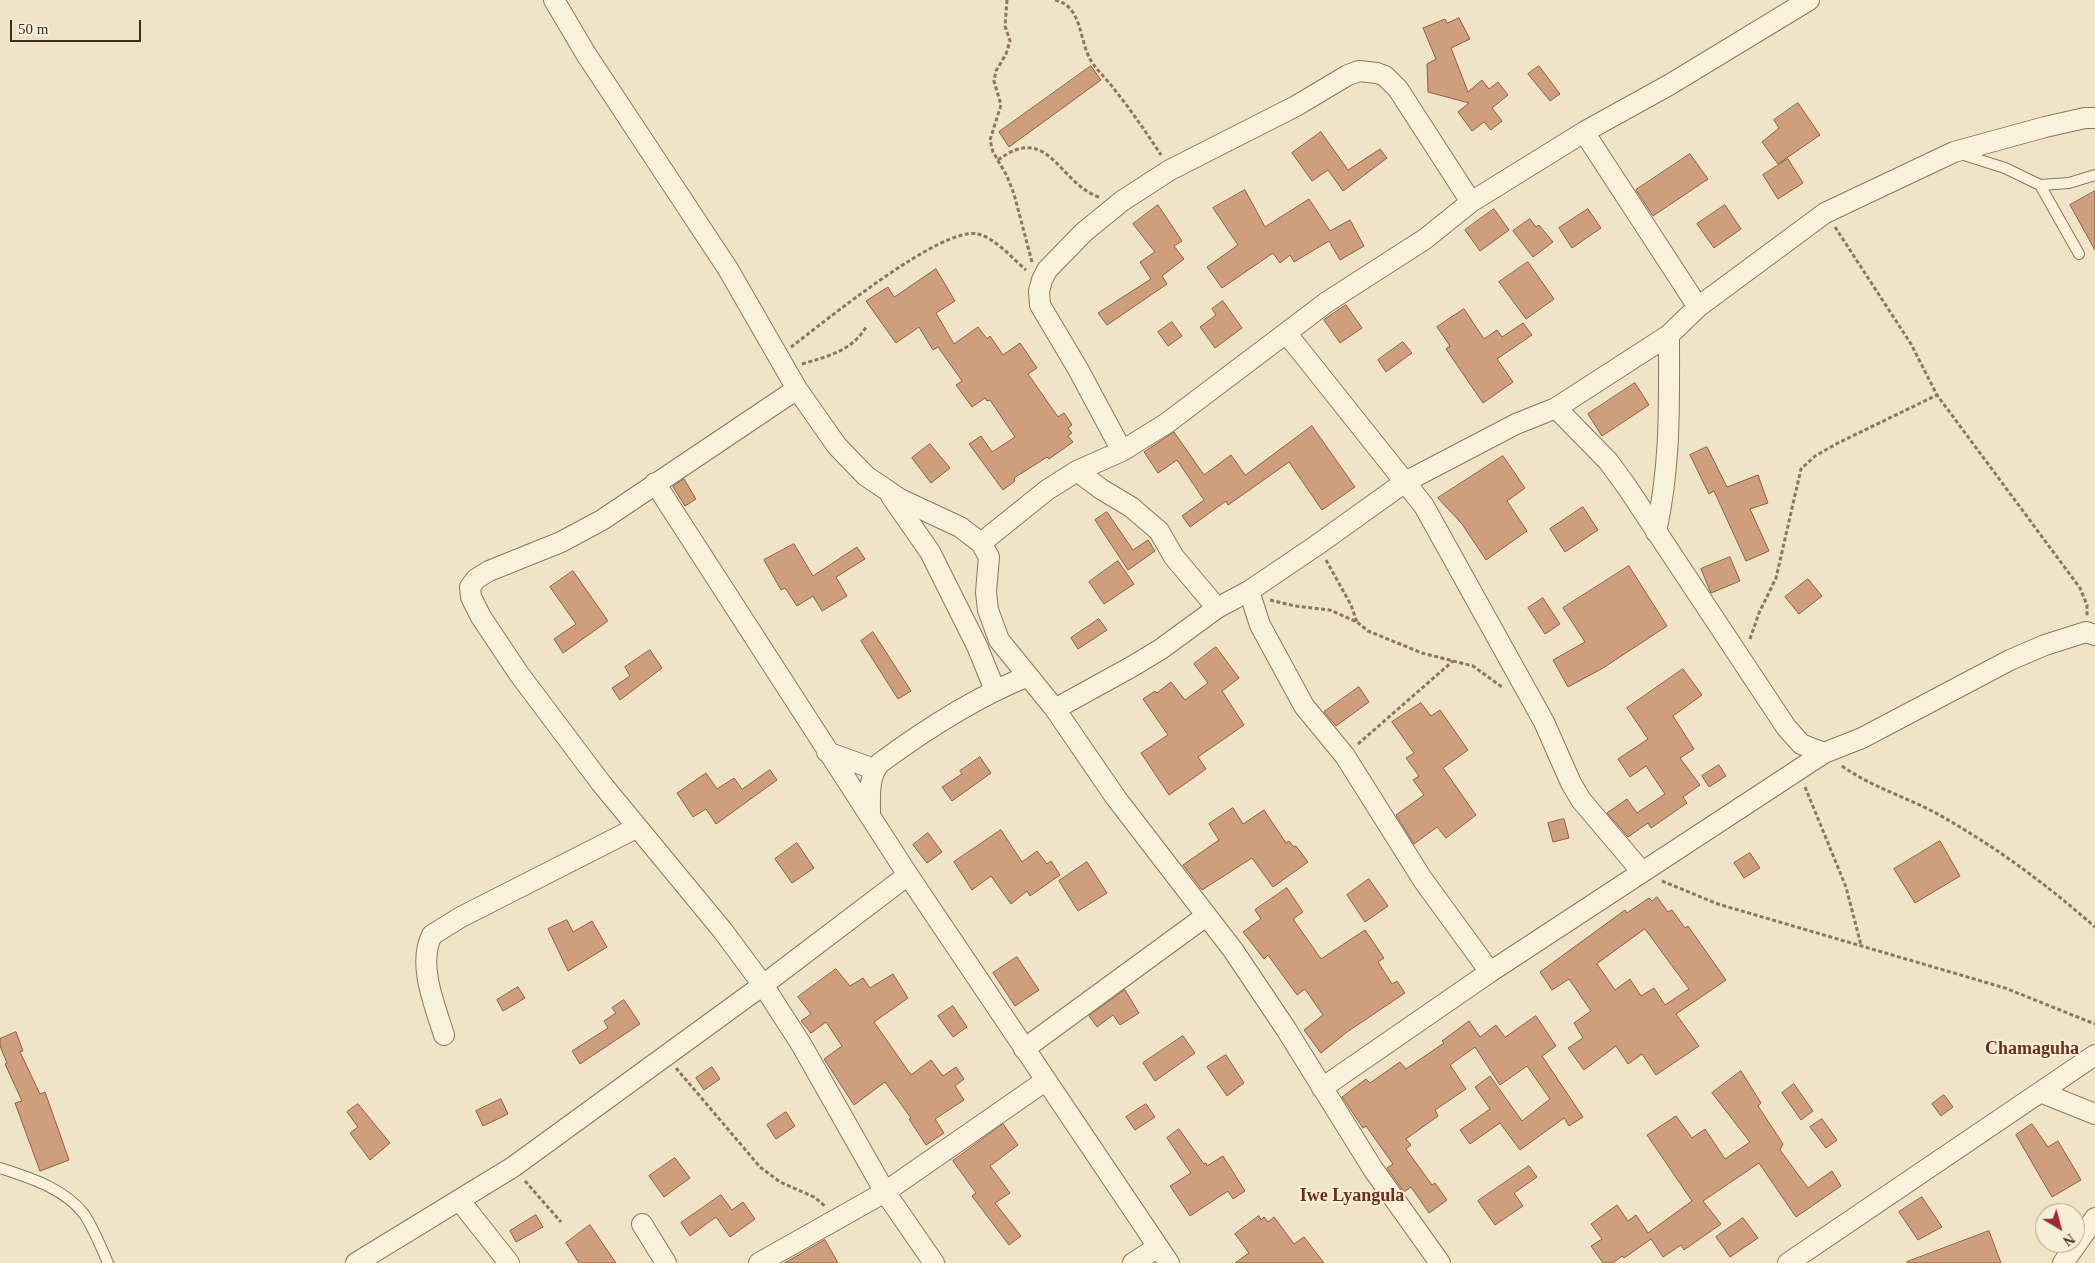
<!DOCTYPE html>
<html>
<head>
<meta charset="utf-8">
<style>
  body { margin:0 }
  #map { position:relative; width:2095px; height:1263px; overflow:hidden; background:#f0e4c8; font-family:Georgia,serif }
  canvas { display:block }
  .north { position:absolute; left:2035px; top:1203px; width:50px; height:50px; box-sizing:border-box; background:#f7eed8; border:1px solid #ada18e; border-radius:50%; rotate:143deg; font-size:14px; font-weight:700; line-height:20px; text-align:center; color:#3d2e20 }
  .north::after { content:''; display:block; margin:auto; width:18px; height:22px; background:#9e2a2b; clip-path:polygon(50% 0,100% 100%,50% 72%,0 100%) }
  .scale { position:absolute; left:10px; top:20px; width:131px; height:22px; box-sizing:border-box; border:2px solid #3d2e20; border-top:0; padding-left:6px; font-size:15px; line-height:18px; white-space:nowrap; color:#3d2e20; -webkit-text-stroke:4px #f7eed8; paint-order:stroke }
</style>
</head>
<body>
<div id="map">
<canvas width="2095" height="1263"></canvas>
<div class="north">N</div>
<div class="scale">50 m</div>
</div>
<script>
const ctx = document.querySelector('canvas').getContext('2d');
ctx.lineJoin = 'round';
function fill(path, color) {
  ctx.fillStyle = color;
  ctx.fill(path, 'evenodd');
}
function trace(path, color, width, dash) {
  ctx.strokeStyle = color;
  ctx.lineWidth = width;
  ctx.lineCap = dash ? 'butt' : 'round';
  ctx.setLineDash(dash || []);
  ctx.stroke(path);
}
function drawText(font, color, halo, rows, align = 'center') {
  ctx.font = font + ' Georgia,serif';
  ctx.lineWidth = 4;
  ctx.setLineDash([]);
  ctx.textBaseline = 'middle';
  ctx.strokeStyle = halo;
  ctx.fillStyle = color;
  for (const [text, x, y, turn = 0] of rows) {
    ctx.save();
    ctx.translate(x, y);
    ctx.rotate((+turn || 0) * Math.PI / 180);
    ctx.textAlign = isNaN(turn) ? turn : align;
    if (halo) ctx.strokeText(text, 0, 0);
    ctx.fillText(text, 0, 0);
    ctx.restore();
  }
}
const building = new Path2D(`
  M1459 18 1470 39 1451 48 1468 92 1482 80 1489 89 1498 82 1508 95 1492 108 1502 121 1491 130 1484 122 1472 131 1458 112 1469 103 1428 92 1427 64 1436 59 1423 28 1445 19 1447 23Z
  M1091 66 1101 80 1009 147 999 132Z
  M1539 66 1560 94 1550 101 1528 74Z
  M1798 103 1820 135 1778 164 1762 142 1779 128 1774 120Z
  M1321 132 1348 170 1380 149 1387 158 1343 191 1328 170 1312 181 1292 153Z
  M1690 154 1708 179 1653 216 1636 190Z
  M1788 159 1803 183 1778 199 1763 175Z
  M1245 190 1265 227 1309 199 1330 231 1350 220 1364 246 1340 260 1329 241 1294 262 1290 255 1280 263 1273 253 1222 288 1207 267 1238 245 1213 208Z
  M2095 191V250L2070 205Z
  M1158 205 1182 241 1174 246 1184 259 1162 276 1167 284 1107 325 1098 313 1151 279 1140 262 1155 252 1133 224Z
  M1725 205 1741 229 1714 248 1697 224Z
  M1494 209 1509 230 1480 251 1465 230Z
  M1588 209 1601 228 1572 248 1559 228Z
  M1530 219 1536 227 1539 225 1553 242 1533 257 1513 231Z
  M1528 262 1554 299 1526 319 1499 282Z
  M936 269 955 301 936 313 954 344 978 327 987 339 990 336 1003 355 1020 343 1037 368 1028 374 1058 417 1064 413 1072 425 1068 428 1072 433 1068 436 1073 442 1049 459 1047 457 1014 478 1015 481 1003 490 969 444 981 436 992 452 1015 437 990 400 987 401 985 398 972 407 956 385 962 381 938 347 933 350 919 327 896 343 866 301 888 287 894 297Z
  M1223 301 1242 328 1215 348 1200 327 1216 315 1212 309Z
  M1346 305 1362 328 1340 343 1324 320Z
  M1464 309 1484 339 1497 330 1502 337 1523 323 1532 335 1497 359 1513 382 1483 403 1446 349 1450 346 1437 327Z
  M1172 322 1182 336 1168 346 1158 332Z
  M1403 342 1412 353 1386 372 1378 360Z
  M1635 383 1649 405 1602 436 1588 414Z
  M1312 426 1355 487 1322 510 1289 462 1228 505 1226 501 1190 527 1182 516 1204 500 1177 460 1158 473 1144 452 1174 432 1204 475 1231 455 1245 475Z
  M930 444 950 468 931 483 912 458Z
  M1707 447 1727 487 1758 475 1768 503 1750 509 1769 551 1746 561 1714 491 1709 494 1690 455Z
  M1503 456 1525 488 1507 501 1527 531 1486 560 1462 524 1438 498Z
  M684 479 696 499 685 506 673 487Z
  M1583 507 1598 530 1565 552 1550 529Z
  M1107 512 1133 550 1148 540 1155 551 1128 570 1095 520Z
  M794 544 813 576 857 547 865 559 836 577 847 596 822 611 813 596 797 606 785 588 781 590 764 560Z
  M1730 557 1740 581 1711 593 1701 569Z
  M1118 561 1134 584 1104 604 1089 582Z
  M1629 566 1667 626 1603 668 1568 687 1553 660 1585 642 1563 608Z
  M573 571 608 621 563 653 554 639 576 624 550 587Z
  M1808 579 1822 596 1799 614 1785 597Z
  M1543 598 1560 624 1545 634 1528 608Z
  M1099 619 1107 630 1078 649 1071 638Z
  M873 632 911 691 898 699 861 641Z
  M1216 647 1239 678 1222 691 1244 725 1198 757 1206 769 1169 795 1141 753 1168 735 1143 699 1155 691 1157 693 1171 682 1185 700 1208 683 1194 664Z
  M650 650 662 668 620 700 612 688 630 676 625 667Z
  M1683 669 1702 695 1673 716 1694 749 1680 758 1700 785 1683 797 1687 803 1651 828 1648 823 1628 837 1607 813 1627 799 1637 813 1665 794 1646 766 1630 777 1618 759 1648 739 1627 708Z
  M1359 687 1369 702 1336 726 1324 712Z
  M1421 703 1431 716 1440 710 1468 750 1443 768 1476 815 1446 838 1437 827 1414 844 1396 815 1424 795 1413 780 1419 776 1406 758 1414 753 1392 722Z
  M980 757 991 773 952 801 942 787 962 774 960 771Z
  M1719 765 1726 776 1709 787 1702 776Z
  M770 770 777 780 716 824 706 809 693 817 677 793 706 773 717 789 734 778 742 789Z
  M1233 808 1243 824 1264 810 1286 843 1289 841 1294 847 1296 846 1308 862 1273 887 1252 858 1202 890 1183 865 1219 840 1209 824Z
  M1564 819 1569 838 1553 842 1548 823Z
  M1001 830 1022 862 1037 851 1047 864 1051 861 1060 875 1030 896 1027 891 1011 904 991 876 972 890 954 862Z
  M928 833 942 852 927 863 913 845Z
  M1940 841 1960 876 1915 903 1894 869Z
  M797 843 814 868 792 883 775 859Z
  M1750 853 1760 868 1744 878 1734 863Z
  M1087 862 1107 893 1078 911 1059 881Z
  M1369 879 1388 906 1365 922 1347 895Z
  M1287 888 1303 912 1293 919 1321 959 1365 930 1384 958 1378 962 1392 984 1397 981 1405 993 1347 1032 1321 1053 1304 1030 1323 1015 1305 989 1297 995 1268 955 1264 959 1243 932 1261 919 1255 910Z
  M1657 897 1668 912 1672 910 1685 928 1688 926 1726 980 1676 1014 1699 1046 1656 1075 1642 1054 1628 1064 1616 1046 1584 1070 1568 1048 1583 1038 1574 1023 1591 1011 1569 979 1552 990 1540 972 1625 910 1627 913 1649 898 1652 901ZM1645 929 1689 989 1665 1005 1654 988 1641 996 1630 979 1615 990 1597 964Z
  M567 920 573 932 592 921 607 947 568 971 548 929Z
  M1017 957 1039 990 1015 1006 993 973Z
  M836 969 850 986 863 978 870 988 893 974 908 998 874 1022 911 1075 931 1060 943 1076 956 1067 964 1079 955 1086 964 1100 935 1119 944 1133 926 1145 909 1119 911 1118 885 1082 854 1105 824 1059 842 1046 826 1022 811 1033 801 1021 811 1014 798 997Z
  M518 987 525 998 503 1011 497 1000Z
  M1125 990 1139 1013 1120 1025 1113 1015 1097 1027 1089 1016Z
  M624 1000 640 1024 580 1064 572 1051 608 1028 604 1021 616 1013 612 1008Z
  M953 1006 967 1027 953 1037 938 1016Z
  M1536 1016 1556 1046 1542 1056 1583 1117 1569 1126 1564 1118 1520 1150 1500 1123 1470 1144 1460 1130 1490 1109 1475 1087 1490 1076 1522 1121 1550 1099 1527 1066 1500 1085 1475 1047 1450 1065 1466 1089 1435 1110 1438 1116 1406 1139 1411 1145 1406 1149 1432 1185 1435 1183 1447 1200 1429 1213 1411 1187 1404 1192 1387 1168 1393 1164 1366 1126 1363 1128 1342 1097 1366 1079 1370 1083 1400 1062 1406 1069 1444 1043 1442 1041 1469 1021 1480 1037 1496 1025 1505 1037Z
  M16 1032 23 1051 20 1052 40 1094 45 1092 69 1160 40 1171 15 1103 22 1101 5 1064 7 1063 0 1046V1039Z
  M1183 1036 1195 1053 1155 1081 1143 1063Z
  M1226 1055 1244 1083 1227 1096 1207 1067Z
  M712 1067 720 1079 704 1090 696 1078Z
  M1741 1071 1761 1103 1758 1106 1783 1144 1780 1150 1808 1188 1832 1171 1841 1186 1796 1217 1759 1163 1703 1201 1721 1224 1684 1250 1681 1245 1663 1257 1651 1239 1624 1258 1622 1256 1613 1263H1603L1591 1246 1602 1239 1591 1224 1617 1205 1628 1221 1636 1215 1648 1233 1692 1201 1647 1135 1676 1116 1692 1138 1705 1129 1725 1159 1750 1142 1712 1093Z
  M1794 1084 1813 1111 1801 1120 1782 1093Z
  M1944 1095 1953 1107 1941 1116 1932 1104Z
  M501 1099 508 1114 483 1126 476 1111Z
  M358 1104 390 1143 370 1160 350 1133 358 1127 347 1112Z
  M1146 1104 1155 1117 1135 1130 1126 1117Z
  M786 1112 795 1126 776 1139 767 1125Z
  M1822 1119 1837 1140 1826 1148 1810 1127Z
  M1003 1124 1018 1145 990 1166 1010 1193 995 1203 1021 1236 1009 1245 972 1196 976 1193 953 1161Z
  M2032 1124 2048 1147 2058 1141 2081 1180 2052 1197 2016 1135Z
  M1179 1129 1204 1164 1206 1163 1207 1166 1223 1156 1245 1191 1233 1199 1228 1191 1190 1216 1170 1186 1191 1173 1167 1138Z
  M675 1158 690 1178 664 1197 649 1176Z
  M1529 1166 1537 1177 1514 1193 1523 1206 1495 1225 1478 1201Z
  M721 1195 732 1210 743 1202 755 1219 730 1237 716 1217 690 1236 681 1223Z
  M1922 1197 1942 1227 1918 1240 1899 1212Z
  M536 1215 543 1227 516 1242 510 1231Z
  M1259 1216 1261 1220 1264 1217 1268 1222 1274 1217 1294 1244 1304 1237 1324 1263H1235L1249 1253 1235 1234Z
  M1743 1218 1758 1238 1730 1257 1716 1237Z
  M590 1225 616 1263H579L566 1243Z
  M1989 1231 2001 1263H1907V1262Z
  M825 1240 838 1263H785Z`);
fill(building, '#cf9f7d');
trace(building, '#8d5f41', 1);
const service = new Path2D(`
  M1961 154 2005 168 2040 185 2069 183 2095 175
  M2040 185 2079 254
  M0 1168C30 1178 64 1188 84 1214 94 1229 101 1247 108 1263`);
const minor = new Path2D(`
  M554 0 586 54 728 269 797 389 837 446 866 476 900 499 960 527 981 543 989 557 986 592 988 610 999 640 1055 709 1116 798 1233 950 1286 1029 1373 1169 1440 1263
  M1584 132 1698 307
  M1287 334 1424 506 1544 722 1571 783 1581 800 1642 872
  M797 389 602 520 561 542 489 571 476 579 470 587 471 597 481 617 519 674 601 783 723 931 763 985 801 1044 885 1192 934 1263
  M1556 408 1608 461 1627 487 1786 727 1801 744 1824 753 1862 738 2010 660 2045 645 2086 632 2095 635
  M1122 451 1078 369 1040 305 1039 291 1042 280 1047 270 1084 232 1122 201 1170 170 1296 106 1348 75 1359 71 1377 73 1385 76 1398 89 1471 202
  M1077 471 1101 489 1131 507 1159 531 1174 557 1217 608
  M655 483 908 875 1169 1263
  M891 496 930 552 977 646 995 690
  M1656 532C1671 463 1669 405 1669 335
  M981 543 1047 490 1077 471 1122 451 1167 423 1327 302 1425 239 1471 202 1584 132 1669 85 1809 0
  M1249 591 1260 625 1304 706 1345 756 1423 880 1490 972
  M1055 709 1133 666 1161 649 1217 608 1249 591 1317 545 1405 482 1516 424 1556 408 1669 335 1698 307 1825 213 1954 152 2045 127 2085 118H2095
  M827 752 874 769
  M870 814C870 797 868 776 880 763 926 729 974 698 1028 676
  M444 1035C435 1006 417 964 432 935L461 917 636 828
  M1024 1049 1206 916
  M1322 1088 1490 972 1824 753
  M2040 1092 2095 1114
  M460 1201 509 1263
  M642 1224 666 1263
  M356 1263 513 1167 763 985 908 875
  M759 1263 885 1192 1045 1081
  M1133 1263 1158 1247
  M1788 1263 2095 1055
  M2063 1263 2095 1218`);
trace(service, '#8d765c', 12);
trace(minor, '#8d765c', 22);
trace(new Path2D(`
  M1007 0 1005 26 1010 41 1006 54 996 71 994 81 1001 105 990 140 993 152 1007 176 1014 194 1032 262
  M1055 0C1082 6 1079 39 1090 59 1096 70 1107 79 1114 89 1131 110 1146 132 1161 155
  M998 160C1049 122 1058 183 1099 197
  M1835 227 1911 344 1937 395 2080 588 2087 605V616
  M791 347C823 323 942 225 978 234 995 238 1013 259 1026 270
  M802 364C828 356 852 351 866 327
  M1326 560 1351 605 1357 622
  M1270 600 1295 606 1330 610 1357 622 1368 631 1422 653 1473 666 1502 687
  M1750 639 1759 613 1776 578 1801 469 1815 456 1838 443 1937 395
  M1358 744 1453 661
  M1842 766C1870 786 1903 796 1934 812 1992 844 2045 883 2095 927
  M1805 787 1846 887 1861 945
  M1662 881 1718 904 2005 988 2095 1024
  M676 1068 760 1167 780 1182 814 1197 825 1206
  M525 1181 561 1222`), '#8d765c', 3, [4, 2.5]);
trace(service, '#faf1dc', 10);
trace(minor, '#faf1dc', 20);
drawText('bold 18px', '#6b2e1e', '#f7eed8', [
  ["Chamaguha",2032,1049],
  ["Iwe Lyangula",1352,1196]
]);
</script>
</body>
</html>
